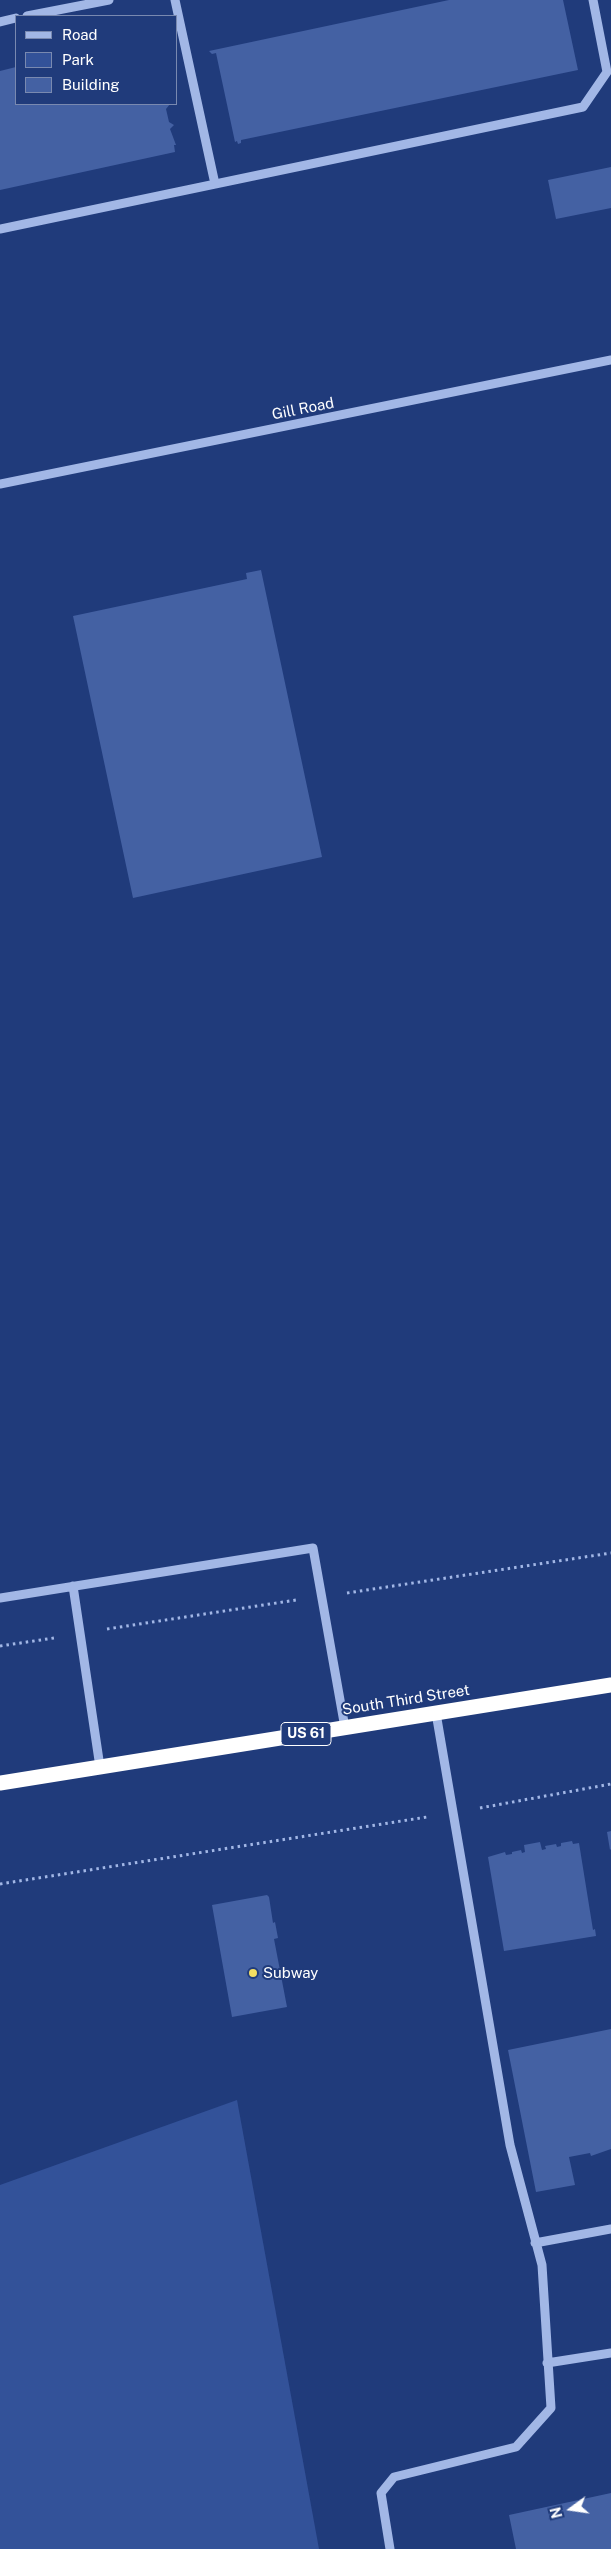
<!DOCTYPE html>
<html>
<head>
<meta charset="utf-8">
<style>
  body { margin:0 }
  #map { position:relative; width:611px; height:2549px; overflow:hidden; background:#203b7b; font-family:"Public Sans",sans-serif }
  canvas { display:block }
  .legend { position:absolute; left:15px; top:15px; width:162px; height:90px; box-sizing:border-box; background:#203b7b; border:1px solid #7989b0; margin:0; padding:6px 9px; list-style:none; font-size:15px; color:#fff }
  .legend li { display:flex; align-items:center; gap:10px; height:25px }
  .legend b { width:25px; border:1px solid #7989b0 }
  .north { position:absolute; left:546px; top:2484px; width:50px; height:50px; -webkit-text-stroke:4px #203b7b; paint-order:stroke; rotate:256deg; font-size:14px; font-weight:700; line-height:20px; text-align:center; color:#fff }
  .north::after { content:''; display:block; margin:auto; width:18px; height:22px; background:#fff; clip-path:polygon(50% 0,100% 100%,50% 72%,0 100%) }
</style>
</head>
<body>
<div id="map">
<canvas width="611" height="2549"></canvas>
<ul class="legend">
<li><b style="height:6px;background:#a2b7e6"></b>Road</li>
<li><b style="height:14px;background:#335299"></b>Park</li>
<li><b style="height:14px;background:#4461a3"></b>Building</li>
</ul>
<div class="north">N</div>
</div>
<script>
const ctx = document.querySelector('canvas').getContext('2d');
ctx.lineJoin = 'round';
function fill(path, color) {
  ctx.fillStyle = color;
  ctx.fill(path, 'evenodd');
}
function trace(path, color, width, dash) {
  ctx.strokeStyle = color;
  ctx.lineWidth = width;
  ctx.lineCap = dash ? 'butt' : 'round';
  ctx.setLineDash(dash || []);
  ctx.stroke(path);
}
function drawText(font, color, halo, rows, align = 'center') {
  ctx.font = font + ' "Public Sans",sans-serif';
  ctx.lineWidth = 4;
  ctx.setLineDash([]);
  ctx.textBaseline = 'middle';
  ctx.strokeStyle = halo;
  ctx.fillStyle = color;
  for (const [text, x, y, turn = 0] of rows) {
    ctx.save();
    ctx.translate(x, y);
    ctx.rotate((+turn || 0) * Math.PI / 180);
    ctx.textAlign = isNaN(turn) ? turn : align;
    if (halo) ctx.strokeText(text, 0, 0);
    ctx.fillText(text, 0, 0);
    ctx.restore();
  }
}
fill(new Path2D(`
  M237 2100 319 2549H0V2185Z`), '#335299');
fill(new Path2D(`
  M449 0H563L578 70 241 140V143L238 144 237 141 235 142 216 53 212 54 209 51Z
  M16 67V104H170L166 109 169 122 174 125 170 129 176 145H174L175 152 0 190V71Z
  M611 167V208L556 219 548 180Z
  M261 570 322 857 133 898 73 616 247 579 246 573Z
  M611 1831V1849L610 1850 607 1832Z
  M572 1841 573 1844 579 1843 593 1930 595 1929 596 1936 504 1951 488 1857 505 1852 506 1855 512 1854V1852L521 1850 522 1853 525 1852 524 1845 540 1842 542 1850 546 1849 545 1846 556 1844 557 1847 561 1846V1843Z
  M267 1895 269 1897 273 1923 275 1922 278 1938 274 1939 287 2007 232 2017 212 1905Z
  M611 2029V2149L591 2156 590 2153 569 2157 575 2185 536 2192 508 2050Z
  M611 2493V2549H516L509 2515Z`), '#4461a3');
trace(new Path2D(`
  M347 1593 611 1553
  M107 1629 296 1600
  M0 1646 54 1638
  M480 1808 611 1784
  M0 1884 427 1817`), '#a2b7e6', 3, [2.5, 4]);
trace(new Path2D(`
  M175 0 215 184
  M27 16 109 0
  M0 22 16 18
  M0 229 583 107 607 72 593 0
  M0 484 611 360
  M73 1586 100 1767
  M0 1598 313 1548 345 1728
  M535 2243 611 2229
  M547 2363 611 2353
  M390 2549 381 2493 394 2477 516 2447 551 2408 542 2265 510 2145 436 1713`), '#a2b7e6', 9);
trace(new Path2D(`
  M0 1783 611 1685`), '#fff', 15);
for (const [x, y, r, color] of [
  [253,1973,5,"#f4de62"]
]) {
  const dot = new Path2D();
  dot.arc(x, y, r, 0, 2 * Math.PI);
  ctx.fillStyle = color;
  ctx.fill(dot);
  trace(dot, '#203b7b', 2);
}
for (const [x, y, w] of [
  [306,1734,50]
]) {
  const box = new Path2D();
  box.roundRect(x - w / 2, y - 11.5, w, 23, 4);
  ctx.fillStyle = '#203b7b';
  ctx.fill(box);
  trace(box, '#fff', 1);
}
drawText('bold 14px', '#fff', null, [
  ["US 61",306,1734]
]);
drawText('15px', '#fff', '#203b7b', [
  ["Gill Road",303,409,-11],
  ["South Third Street",406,1700,-9]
]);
drawText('15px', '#fff', '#203b7b', [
  ["Subway",263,1973]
], 'left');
</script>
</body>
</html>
